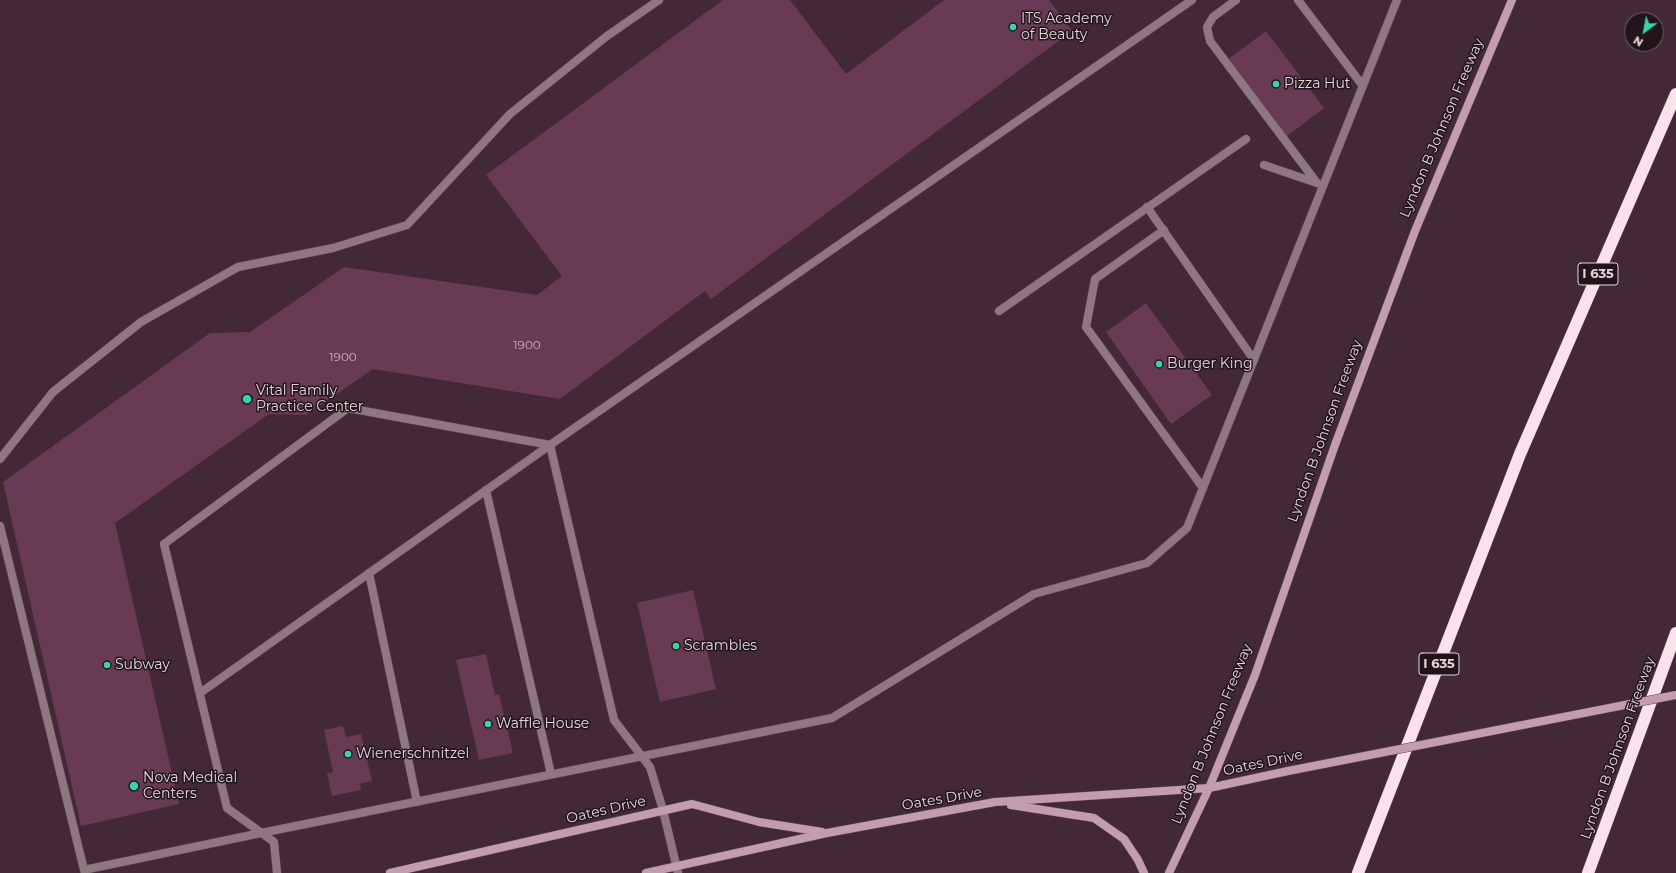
<!DOCTYPE html>
<html>
<head>
<meta charset="utf-8">
<style>
  body { margin:0 }
  #map { position:relative; width:1676px; height:873px; overflow:hidden; background:#432836; font-family:Montserrat,sans-serif }
  canvas { display:block }
  .north { position:absolute; left:1624px; top:12px; width:40px; height:40px; box-sizing:border-box; background:#21151b; border:1px solid #706168; border-radius:50%; rotate:212deg; font-size:11px; font-weight:700; line-height:16px; text-align:center; color:#e6d4dc }
  .north::after { content:''; display:block; margin:auto; width:14px; height:18px; background:#37d4a6; clip-path:polygon(50% 0,100% 100%,50% 72%,0 100%) }
</style>
</head>
<body>
<div id="map">
<canvas width="1676" height="873"></canvas>
<div class="north">N</div>
</div>
<script>
const ctx = document.querySelector('canvas').getContext('2d');
ctx.lineJoin = 'round';
function fill(path, color) {
  ctx.fillStyle = color;
  ctx.fill(path, 'evenodd');
}
function trace(path, color, width, dash) {
  ctx.strokeStyle = color;
  ctx.lineWidth = width;
  ctx.lineCap = dash ? 'butt' : 'round';
  ctx.setLineDash(dash || []);
  ctx.stroke(path);
}
function drawText(font, color, halo, rows, align = 'center') {
  ctx.font = font + ' Montserrat,sans-serif';
  ctx.lineWidth = 3;
  ctx.setLineDash([]);
  ctx.textBaseline = 'middle';
  ctx.strokeStyle = halo;
  ctx.fillStyle = color;
  for (const [text, x, y, turn = 0] of rows) {
    ctx.save();
    ctx.translate(x, y);
    ctx.rotate((+turn || 0) * Math.PI / 180);
    ctx.textAlign = isNaN(turn) ? turn : align;
    if (halo) ctx.strokeText(text, 0, 0);
    ctx.fillText(text, 0, 0);
    ctx.restore();
  }
}
fill(new Path2D(`
  M723 0H790L846 74 944 0H1049L1072 31 711 299 705 291 560 399 373 369 306 415 269 414 115 523 179 804 81 826 3 482 210 333 250 332 344 267 537 295 562 276 486 175Z
  M1266 31 1324 108 1286 137 1227 60Z
  M1146 303 1212 395 1171 424 1106 332Z
  M693 590 716 689 660 702 637 603Z
  M486 654 495 695 499 694 513 753 479 760 456 660Z
  M343 726 346 737 361 734 372 781 360 784 361 790 332 796 327 773 333 772 324 730Z`), '#693a53');
const service = new Path2D(`
  M1236 0 1213 17 1207 27 1210 41 1317 183
  M1298 0 1363 86
  M1264 165 1317 183
  M1147 207 1254 360
  M1164 230 1095 279 1086 327 1203 488
  M999 311 1246 139
  M0 459 53 392 141 322 238 267 333 248 407 225 510 114 607 36 659 0
  M486 490 551 774
  M0 526 84 870
  M369 573 417 802
  M200 693 550 445 1192 0
  M85 873 84 870 261 833 832 718 1034 594 1147 563 1187 528 1397 0
  M277 873 274 842 227 808 164 544 348 408 550 445 614 720 650 767 663 810 678 873`);
const secondary = new Path2D(`
  M1011 805 1094 818 1124 839 1138 860 1144 873
  M390 873 692 804 759 822 822 832
  M646 873 827 833 995 802 1209 788 1288 771
  M1169 873 1209 788 1255 675 1335 445 1415 231 1512 0`);
const motorway = new Path2D(`
  M1358 873 1520 454 1676 94
  M1588 873 1676 633`);
trace(service, '#5d4451', 9);
trace(secondary, '#5d4451', 9);
trace(motorway, '#5d4451', 13);
trace(service, '#8f7782', 8);
trace(secondary, '#c39daf', 8);
trace(motorway, '#fae2ed', 12);
const secondaryBridge = new Path2D(`
  M1288 771 1676 695`);
trace(secondaryBridge, '#5d4451', 9, []);
trace(secondaryBridge, '#c39daf', 8);
for (const [x, y, r, color] of [
  [1013,27,4,"#37d4a6"],
  [1276,84,4,"#37d4a6"],
  [1159,364,4,"#37d4a6"],
  [247,399,5,"#37d4a6"],
  [676,646,4,"#37d4a6"],
  [107,665,4,"#37d4a6"],
  [488,724,4,"#37d4a6"],
  [348,754,4,"#37d4a6"],
  [134,786,5,"#37d4a6"]
]) {
  const dot = new Path2D();
  dot.arc(x, y, r, 0, 2 * Math.PI);
  ctx.fillStyle = color;
  ctx.fill(dot);
  trace(dot, '#21151b', 1.5);
}
drawText('12px', '#c7aeba', null, [
  ["1900",527,345],
  ["1900",343,357]
]);
for (const [x, y, w] of [
  [1598,274,40],
  [1439,664,40]
]) {
  const box = new Path2D();
  box.roundRect(x - w / 2, y - 11, w, 22, 3);
  ctx.fillStyle = '#21151b';
  ctx.fill(box);
  trace(box, '#e6d4dc', 1);
}
drawText('bold 13px', '#e6d4dc', null, [
  ["I 635",1598,274],
  ["I 635",1439,664]
]);
drawText('14px', '#e6d4dc', '#21151b', [
  ["ITS Academy",1021,19],
  ["of Beauty",1021,35],
  ["Pizza Hut",1284,84],
  ["Burger King",1167,364],
  ["Vital Family",256,391],
  ["Practice Center",256,407],
  ["Scrambles",684,646],
  ["Subway",115,665],
  ["Waffle House",496,724],
  ["Wienerschnitzel",356,754],
  ["Nova Medical",143,778],
  ["Centers",143,794]
], 'left');
drawText('14px', '#e6d4dc', '#21151b', [
  ["Lyndon B Johnson Freeway",1442,128,-67],
  ["Lyndon B Johnson Freeway",1325,431,-70],
  ["Lyndon B Johnson Freeway",1212,734,-68],
  ["Lyndon B Johnson Freeway",1618,748,-70],
  ["Oates Drive",1263,763,-12],
  ["Oates Drive",942,799,-10],
  ["Oates Drive",606,810,-13]
]);
</script>
</body>
</html>
